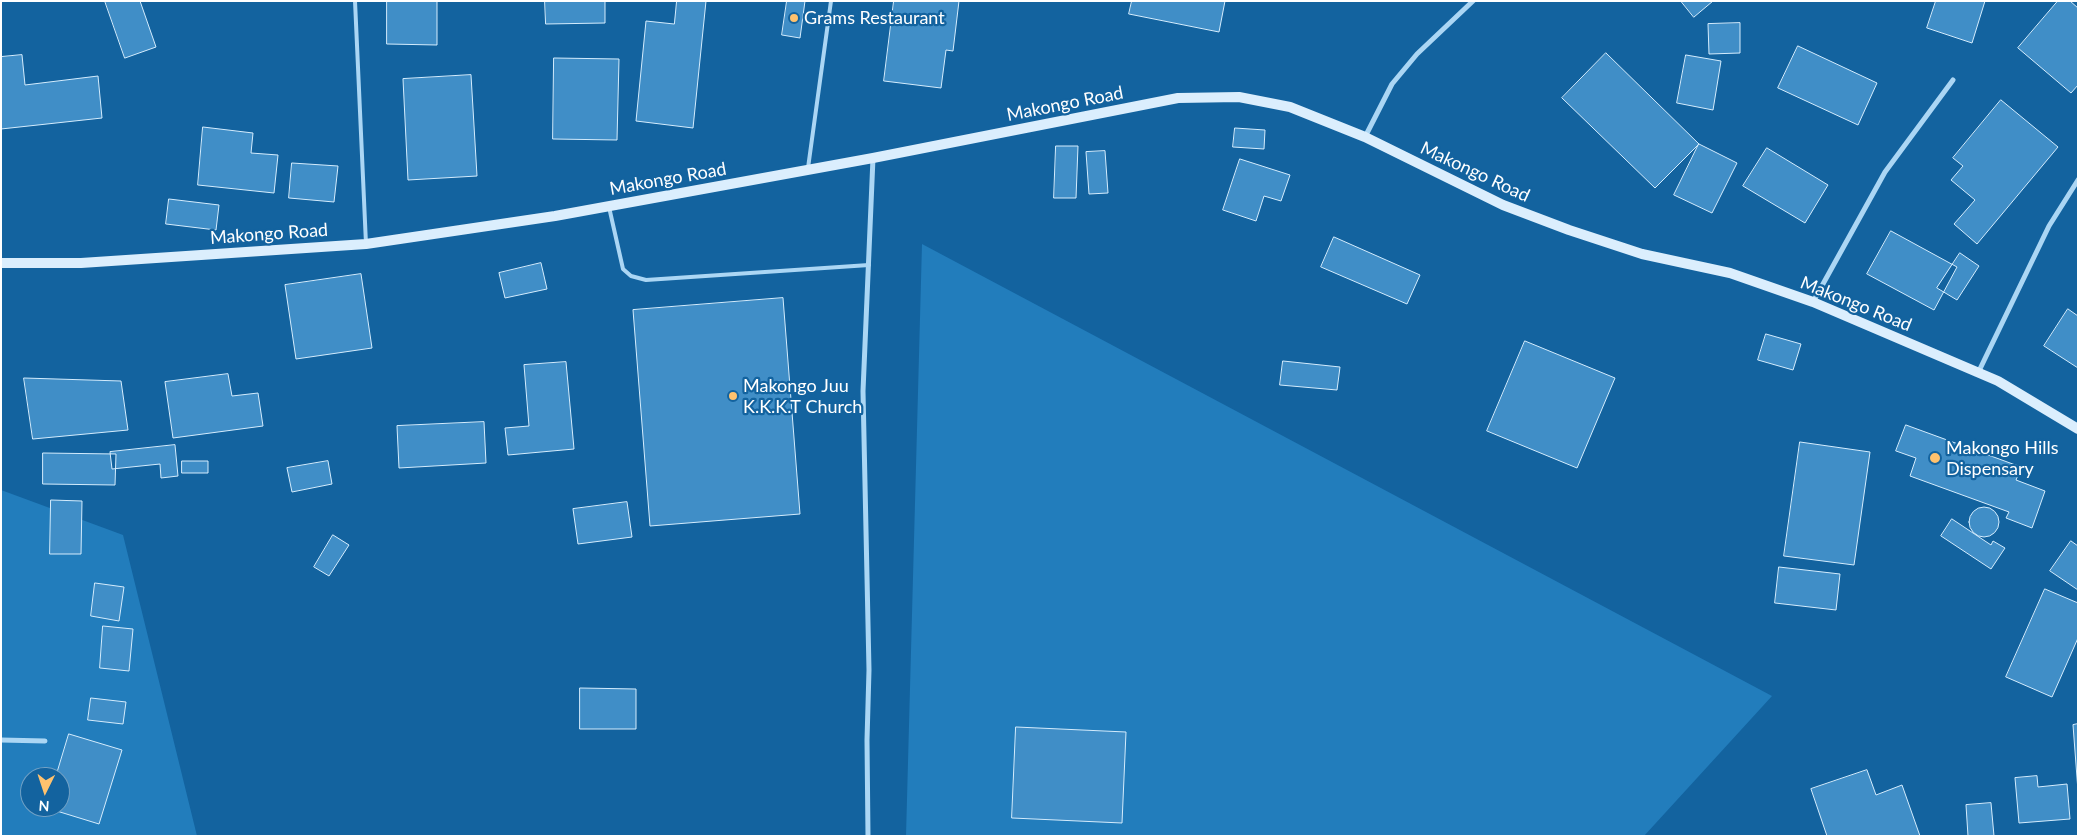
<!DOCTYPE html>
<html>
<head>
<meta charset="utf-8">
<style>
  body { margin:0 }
  #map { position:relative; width:2079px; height:837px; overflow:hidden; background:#13639f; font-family:Lato,sans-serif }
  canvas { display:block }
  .frame { position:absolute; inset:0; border:2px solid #fff; pointer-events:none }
  .north { position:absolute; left:20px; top:767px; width:50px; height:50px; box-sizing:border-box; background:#13639f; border:1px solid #71a1c5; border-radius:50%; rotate:184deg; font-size:14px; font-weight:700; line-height:20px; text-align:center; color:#fff }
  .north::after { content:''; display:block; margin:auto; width:18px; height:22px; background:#ffc26e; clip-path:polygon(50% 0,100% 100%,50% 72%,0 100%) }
</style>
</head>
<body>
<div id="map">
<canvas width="2079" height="837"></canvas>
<div class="frame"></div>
<div class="north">N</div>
</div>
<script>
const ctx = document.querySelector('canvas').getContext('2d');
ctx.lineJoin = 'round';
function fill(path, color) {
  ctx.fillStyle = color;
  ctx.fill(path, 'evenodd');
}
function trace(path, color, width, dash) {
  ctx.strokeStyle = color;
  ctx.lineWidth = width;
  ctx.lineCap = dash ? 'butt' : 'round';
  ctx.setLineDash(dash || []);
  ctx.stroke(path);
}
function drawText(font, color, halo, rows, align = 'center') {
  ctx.font = font + ' Lato,sans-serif';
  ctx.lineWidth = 4.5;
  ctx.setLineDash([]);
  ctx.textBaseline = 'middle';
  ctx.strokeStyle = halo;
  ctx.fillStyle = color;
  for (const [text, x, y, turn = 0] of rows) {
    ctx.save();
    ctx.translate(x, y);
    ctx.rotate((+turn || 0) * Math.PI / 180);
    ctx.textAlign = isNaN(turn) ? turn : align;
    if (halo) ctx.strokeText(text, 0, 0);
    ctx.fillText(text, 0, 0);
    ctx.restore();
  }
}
fill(new Path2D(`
  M922 244 1772 696 1644 836H906Z
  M1 490 123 535 197 836H1ZM30 777H60V807H30Z`), '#227dbc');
const building = new Path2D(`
  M105 1H140L156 47 125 58Z
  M387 1H437V45L387 44Z
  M545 1H605V23L546 24Z
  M677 1H706L693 128 636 121 646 21 674 24Z
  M787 1H805L800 38 782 35Z
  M894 1H959L953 51 946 50 941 88 884 81Z
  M1132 1H1225L1219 32 1129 14Z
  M1681 1H1713L1694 17Z
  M1936 1H1985L1972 43 1927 28Z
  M2058 1H2070L2078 8V85L2071 93 2018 48Z
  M1740 23V53L1709 54 1708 24Z
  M1798 46 1877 83 1858 125 1778 88Z
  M1606 53 1699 144 1655 188 1562 98Z
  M22 55 25 85 98 76 102 118 1 129V57Z
  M1686 55 1721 61 1713 110 1677 103Z
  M554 58 619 59 617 140 553 139Z
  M471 75 477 176 408 180 403 79Z
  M2001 100 2058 147 1977 244 1954 224 1975 200 1951 180 1963 166 1953 158Z
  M203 127 253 133 251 153 278 155 274 193 198 185Z
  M1235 128 1265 130 1264 149 1233 147Z
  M1699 144 1737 163 1712 213 1674 195Z
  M1056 146H1078L1076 198H1054Z
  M1767 148 1828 185 1805 223 1743 186Z
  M1105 151 1108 193 1089 194 1086 152Z
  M1240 159 1290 175 1281 201 1264 196 1256 221 1223 210Z
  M292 163 338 166 334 202 289 198Z
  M169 199 219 205 216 230 166 224Z
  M1891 231 1957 267 1934 310 1867 274Z
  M1334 237 1420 275 1407 304 1321 267Z
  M1960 253 1979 266 1957 300 1937 288Z
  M541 263 547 289 505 298 499 273Z
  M361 274 372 348 296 359 285 285Z
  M783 298 800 514 650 526 633 310Z
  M2068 309 2078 316V368L2044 346Z
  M1766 334 1801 344 1793 370 1758 360Z
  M1525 341 1615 378 1577 468 1487 431Z
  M1283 361 1340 367 1337 390 1280 385Z
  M566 362 574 449 508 455 505 428 529 426 524 365Z
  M228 374 232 396 258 393 263 426 173 438 165 382Z
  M24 378 121 381 128 430 33 439Z
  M484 422 486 463 399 468 397 426Z
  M1906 425 2021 467 2016 480 2045 491 2032 528 2006 518 2009 512 1910 476 1916 458 1896 451Z
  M1800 442 1870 452 1854 565 1784 556Z
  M175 445 178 476 161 478 160 464 112 469 110 452Z
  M43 453 116 454 115 485 43 484Z
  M182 461H208V473H182Z
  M328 461 332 484 292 492 287 468Z
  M51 500 82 501 81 554H50Z
  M627 502 632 537 578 544 573 509Z
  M1969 522a15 15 0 1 1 30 0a15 15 0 1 1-30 0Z
  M1952 519 1991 545 1993 541 2005 548 1991 569 1941 536Z
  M333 535 349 545 329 576 314 567Z
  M2071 541 2078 546V590L2050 571Z
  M1779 567 1840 574 1836 610 1775 603Z
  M95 583 124 587 119 621 91 616Z
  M2045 589 2078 603V638L2052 697 2006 677Z
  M103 626 133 629 129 671 100 668Z
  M580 688 636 689V729H580Z
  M91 698 126 702 123 724 88 720Z
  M2078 724V791L2073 725Z
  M1016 727 1126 732 1122 823 1012 818Z
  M69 734 122 750 99 824 47 808 60 807V777H56Z
  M1867 770 1876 795 1902 785 1920 836H1827L1811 789Z
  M2037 776 2038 787 2067 784 2070 819 2019 823 2015 778Z
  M1991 803 1994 836H1968L1966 805Z`);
fill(building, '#408ec7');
trace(building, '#d4ecfd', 1);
trace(new Path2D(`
  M355 1 366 244
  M808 168 831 1
  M609 207 623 269 631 276 646 280 869 265`), '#abd6f4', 4);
trace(new Path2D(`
  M1365 137 1392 84 1417 54 1473 1
  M1813 302 1885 172 1953 80
  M1978 373 2049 226 2078 180
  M1 740 45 741
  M868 836 867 740 869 670 863 391 873 158`), '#abd6f4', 5);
trace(new Path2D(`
  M1 263H81L366 244 555 216 873 158 1178 98 1239 97 1290 107 1365 137 1503 205 1569 230 1642 254 1730 273 1813 302 1998 381 2078 429`), '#dbeefd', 10);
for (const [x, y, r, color] of [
  [794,18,5,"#ffc26e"],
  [733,396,5,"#ffc26e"],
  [1935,458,6,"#ffc26e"]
]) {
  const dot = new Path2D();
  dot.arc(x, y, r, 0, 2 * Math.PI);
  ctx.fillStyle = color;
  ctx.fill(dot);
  trace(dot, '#13639f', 2);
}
drawText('18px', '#fff', '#13639f', [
  ["Grams Restaurant",804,18],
  ["Makongo Juu",743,386],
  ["K.K.K.T Church",743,407],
  ["Makongo Hills",1946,448],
  ["Dispensary",1946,469]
], 'left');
drawText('18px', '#fff', '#13639f', [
  ["Makongo Road",1065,104,-11],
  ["Makongo Road",1475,172,25],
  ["Makongo Road",668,179,-10],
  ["Makongo Road",269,234,-4],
  ["Makongo Road",1856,304,22]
]);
</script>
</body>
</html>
